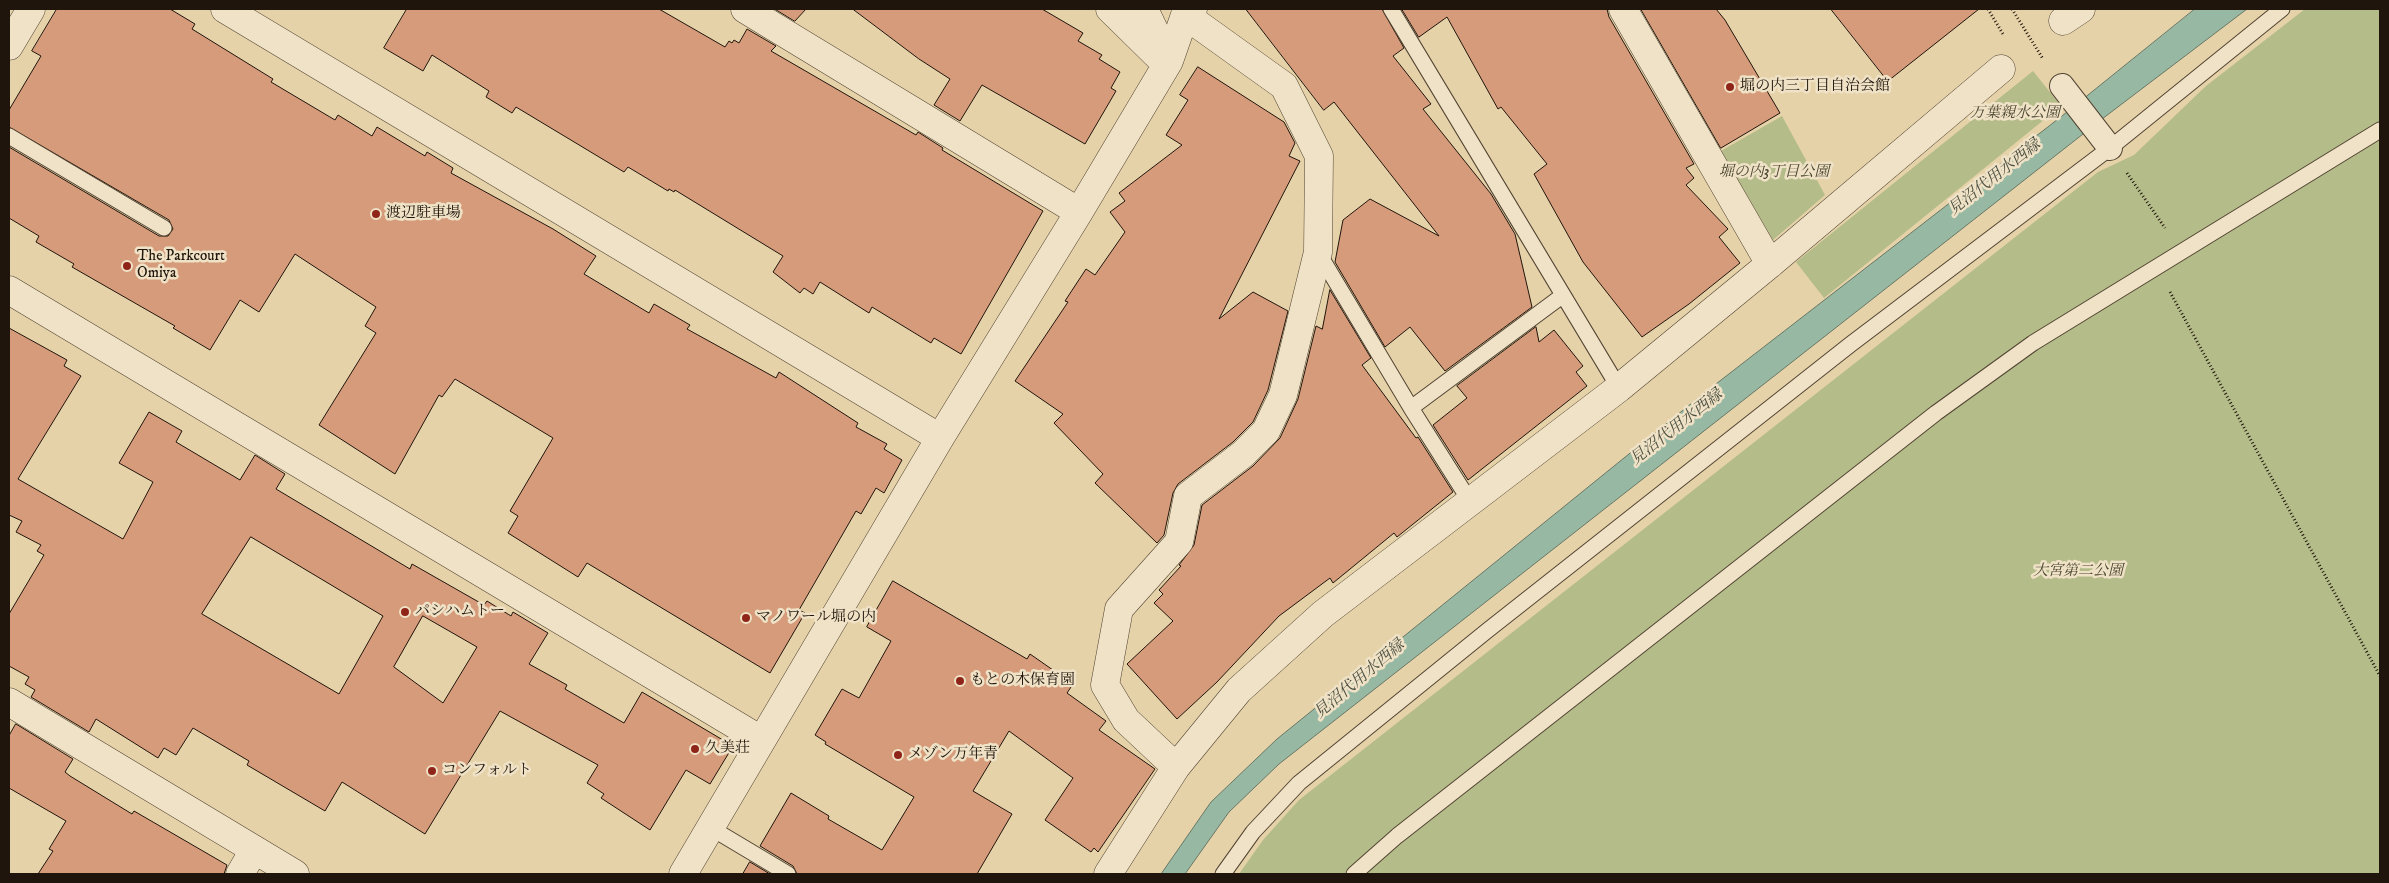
<!DOCTYPE html>
<html>
<head>
<meta charset="utf-8">
<style>
  body { margin:0 }
  #map { position:relative; width:2389px; height:883px; overflow:hidden; background:#e6d2a8; font-family:"IM FELL DW Pica",serif }
  canvas { display:block }
  .frame { position:absolute; inset:0; border:10px solid #20150c; pointer-events:none }
</style>
</head>
<body>
<div id="map">
<canvas width="2389" height="883"></canvas>
<div class="frame"></div>
</div>
<script>
const ctx = document.querySelector('canvas').getContext('2d');
ctx.lineJoin = 'round';
function fill(path, color) {
  ctx.fillStyle = color;
  ctx.fill(path, 'evenodd');
}
function trace(path, color, width, dash) {
  ctx.strokeStyle = color;
  ctx.lineWidth = width;
  ctx.lineCap = dash ? 'butt' : 'round';
  ctx.setLineDash(dash || []);
  ctx.stroke(path);
}
function drawText(font, color, halo, rows, align = 'center') {
  ctx.font = font + ' "IM FELL DW Pica","Noto Serif JP",serif';
  ctx.lineWidth = 5;
  ctx.setLineDash([]);
  ctx.textBaseline = 'middle';
  ctx.strokeStyle = halo;
  ctx.fillStyle = color;
  for (const [text, x, y, turn = 0] of rows) {
    ctx.save();
    ctx.translate(x, y);
    ctx.rotate((+turn || 0) * Math.PI / 180);
    ctx.textAlign = isNaN(turn) ? turn : align;
    if (halo) ctx.strokeText(text, 0, 0);
    ctx.fillText(text, 0, 0);
    ctx.restore();
  }
}
fill(new Path2D(`
  M2305 9H2380V874H1239L1263 840 1299 800 2098 172 2134 155 2206 86Z
  M2033 71 2061 106 1824 298 1796 262Z
  M1782 116 1825 195 1773 240 1721 151Z`), '#b4bc89');
const water = new Path2D(`
  M2195 9H2247L2106 116 1279 764 1229 812 1185 874H1161L1211 802 1277 739 1703 394 2062 116Z`);
fill(water, '#97b8a2');
trace(water, '#677766', 1);
const building = new Path2D(`
  M57 9H170L195 24 192 29 273 79 271 82 335 120 338 115 372 136 377 127 425 156 427 152 453 168 451 173 553 229 596 256 584 274 649 313 654 304 690 325 687 329 776 378 779 372 858 423 856 427 887 444 884 449 902 460 884 493 876 488 861 514 856 511 799 610 805 613 770 673 587 563 578 577 508 533 518 516 510 511 553 438 455 379 442 397 439 395 395 474 319 425 376 333 365 326 376 307 295 254 259 312 240 300 210 350 173 328 175 326 72 267 74 264 36 242 39 236 9 218V147L159 236H168L173 229 169 220 9 127V110L41 56 32 51Z
  M407 9H659L725 47 729 41 732 43 734 40 739 43 747 29 776 46 771 51 916 135 918 132 943 148 942 150 1043 211 961 354 934 338 931 343 872 307 869 313 820 282 813 294 804 288 800 293 773 272 783 256 675 190 674 192 669 189 668 191 628 167 624 172 516 107 512 113 486 97 489 91 432 55 423 71 384 48Z
  M775 9H806L795 21Z
  M853 9H1042L1083 33 1078 41 1102 55 1099 59 1120 72 1111 88 1116 91 1085 144 982 85 960 121 934 105 950 79 919 59Z
  M1246 9H1382L1404 48 1393 56 1431 104 1423 109 1491 194 1515 234 1532 307 1445 371 1410 327 1385 347 1335 262 1343 220 1370 199 1439 236 1334 102 1324 110Z
  M1402 9H1607L1609 17 1694 164 1686 168 1694 178 1686 185 1728 229 1719 237 1740 263 1689 304 1642 337 1583 262 1534 174 1547 164 1501 107 1498 109 1447 17 1419 37Z
  M1641 9H1716L1725 20 1780 113 1721 148Z
  M1831 9H1979L1888 81Z
  M1198 67 1284 122 1295 143 1289 156 1300 161 1219 319 1253 292 1288 311 1268 390 1253 422 1233 442 1178 484 1173 493 1164 535 1157 543 1095 483 1103 474 1054 423 1063 414 1015 381 1068 302 1065 301 1086 269 1095 275 1125 232 1110 212 1125 201 1119 193 1182 145 1166 135 1188 100 1180 95Z
  M1330 290 1371 358 1362 365 1416 438 1418 437 1453 492 1397 537 1394 533 1333 583 1330 578 1279 616 1217 682 1177 719 1127 664 1173 621 1154 603 1163 594 1159 590 1181 566 1179 565 1194 545 1202 505 1253 466 1280 438 1298 399 1316 326 1322 329Z
  M1536 327 1539 342 1554 330 1583 366 1576 372 1587 386 1468 480 1433 425 1467 398 1457 386Z
  M9 328 67 360 64 366 81 376 18 479 123 539 153 482 119 463 149 412 182 431 176 442 240 480 255 455 285 474 276 489 410 569 412 564 484 605 487 601 511 616 513 612 548 633 529 664 567 685 565 689 624 723 642 692 733 746 710 784 686 770 650 830 601 798 604 794 587 783 598 765 500 711 425 834 342 782 325 811 247 765 249 761 193 728 176 755 164 748 158 758 96 719 89 732 31 697 35 690 25 684 29 677 9 666V614L44 555 37 551 41 545 16 532 22 521 9 515ZM251 537 383 616 339 694 202 614ZM423 616 477 647 443 703 394 667Z
  M893 581 1027 659 1030 654 1073 684 1067 693 1106 721 1099 730 1155 769 1098 852 1094 848 1091 852 1045 820 1073 778 1009 731 973 791 1012 814 977 874H797L793 866 760 846 791 793 829 816 828 819 882 850 914 797 825 744 826 742 815 735 842 689 859 698 891 641 867 627Z
  M16 724 73 759 65 772 70 776 132 814 134 811 227 865 224 874H38L53 851 49 849 66 821 9 788V736Z
  M750 862 770 874H743Z`);
fill(building, '#d69b7a');
trace(building, '#20150c', 1);
const service = new Path2D(`
  M1391 9 1619 388
  M9 136 164 228
  M1318 252 1411 408 1471 503
  M1411 408 1562 296
  M711 828 788 874
  M1223 874 1253 832 1299 783 1488 630 1851 344 2110 148 2282 9
  M1354 874 1397 836 1936 413 2033 343 2380 130`);
const pedestrian = new Path2D(`
  M2062 86 2110 148`);
const minor = new Path2D(`
  M225 9 940 438
  M745 9 1079 212
  M1110 9 1166 64
  M1144 9 1166 55
  M1623 9 1770 264
  M2063 21 2081 9
  M9 46 31 9
  M9 290 761 740
  M9 702 295 874
  M1176 767 1126 720 1105 685 1119 609 1179 542 1188 496 1243 454 1266 431 1283 395 1318 252 1319 156 1284 86 1185 15
  M240 874 254 850
  M683 874 940 438 1079 212 1169 61 1185 15 1193 9
  M1108 874 1176 767 1239 690 1323 614 1619 388 1770 264 2001 69`);
trace(service, '#524433', 17);
trace(pedestrian, '#524433', 26);
trace(minor, '#524433', 29);
trace(new Path2D(`
  M1988 9 2003 34
  M2012 9 2043 59
  M2127 173 2165 228
  M2170 292 2380 676`), '#20150c', 3, [1, 2.5]);
trace(service, '#efe2c6', 15);
trace(pedestrian, '#efe2c6', 24);
trace(minor, '#efe2c6', 28);
for (const [x, y, r, color] of [
  [1730,87,5,"#8f2418"],
  [376,214,5,"#8f2418"],
  [127,266,5,"#8f2418"],
  [405,612,5,"#8f2418"],
  [746,618,5,"#8f2418"],
  [960,681,5,"#8f2418"],
  [695,749,5,"#8f2418"],
  [898,755,5,"#8f2418"],
  [432,771,5,"#8f2418"]
]) {
  const dot = new Path2D();
  dot.arc(x, y, r, 0, 2 * Math.PI);
  ctx.fillStyle = color;
  ctx.fill(dot);
  trace(dot, '#efe2c6', 2);
}
drawText('15px', '#20150c', '#efe2c6', [
  ["堀の内三丁目自治会館",1740,87],
  ["渡辺駐車場",386,214],
  ["The Parkcourt",137,257],
  ["Omiya",137,274],
  ["パシハムトー",415,612],
  ["マノワール堀の内",756,618],
  ["もとの木保育園",970,681],
  ["久美荘",705,749],
  ["メゾン万年青",908,755],
  ["コンフォルト",442,771]
], 'left');
drawText('italic 15px', '#4c4732', '#efe2c6', [
  ["万葉親水公園",2015,114],
  ["堀の内3丁目公園",1774,173],
  ["大宮第二公園",2078,572]
]);
drawText('italic 16px', '#4a4e40', '#efe2c6', [
  ["見沼代用水西縁",1995,178,-38],
  ["見沼代用水西縁",1677,428,-38],
  ["見沼代用水西縁",1360,680,-40]
]);
</script>
</body>
</html>
